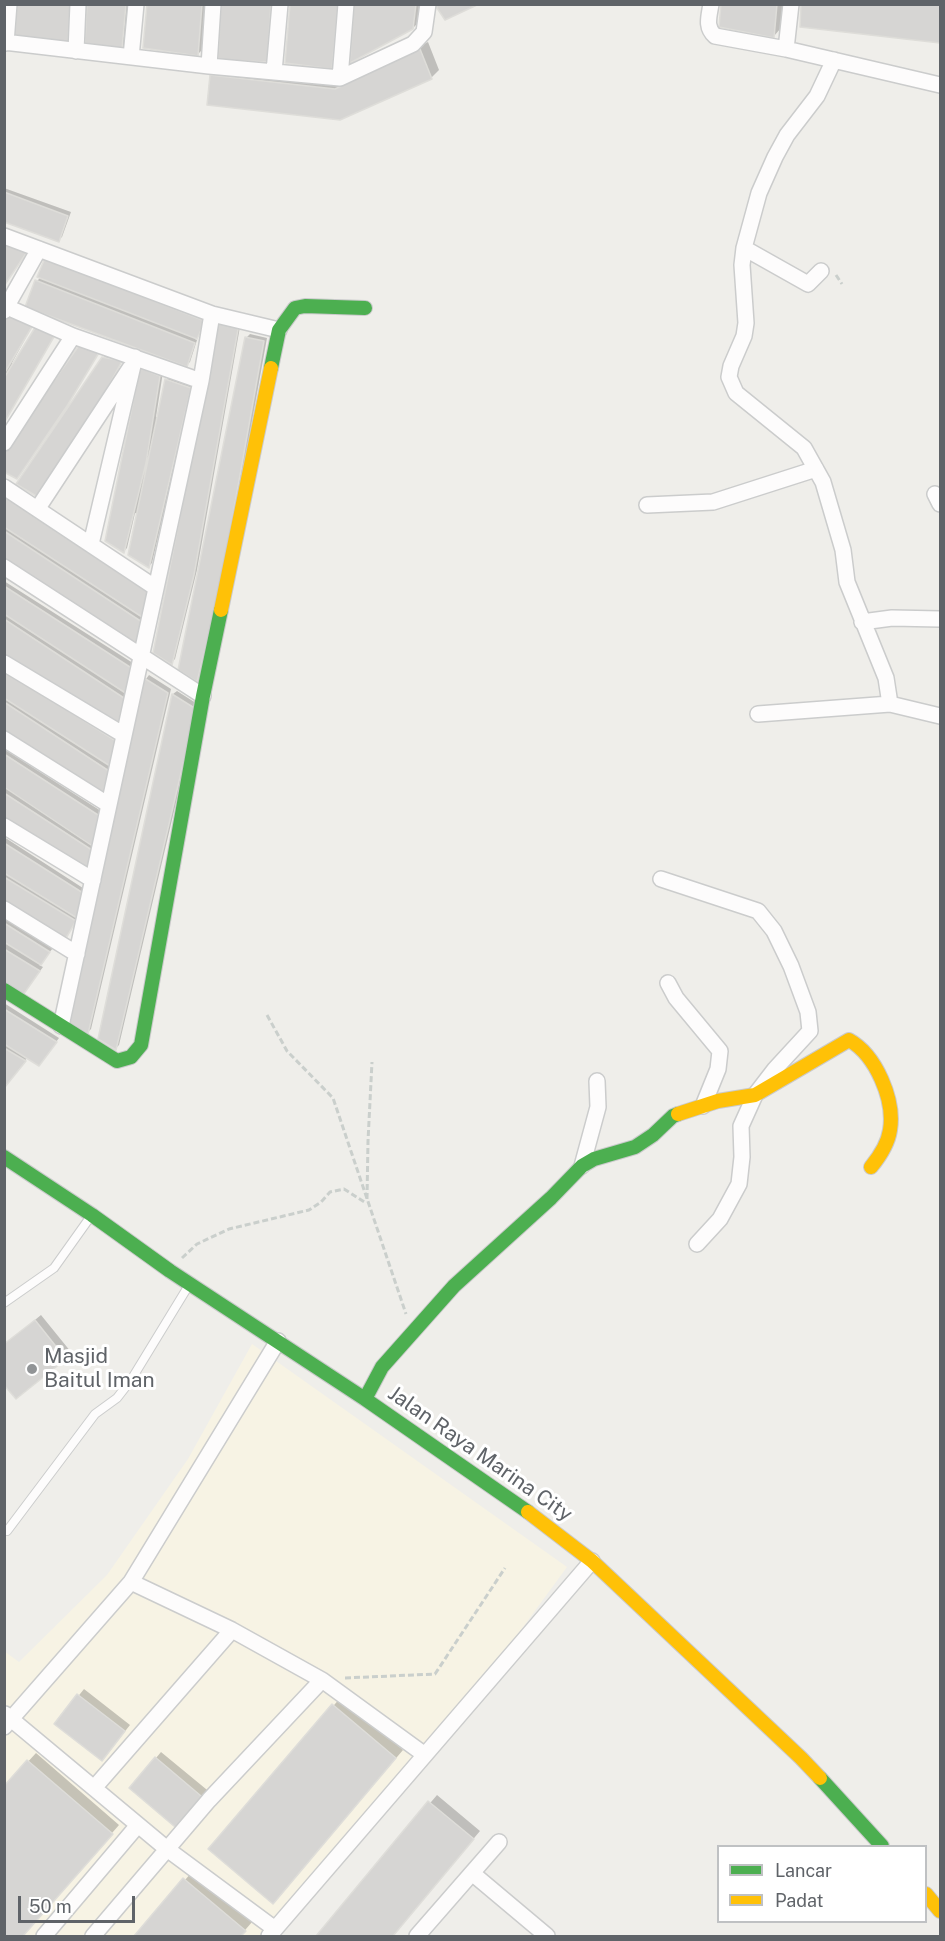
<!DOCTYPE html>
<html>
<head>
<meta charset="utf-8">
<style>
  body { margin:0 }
  #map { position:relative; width:945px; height:1941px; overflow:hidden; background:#efeeea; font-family:"Public Sans",sans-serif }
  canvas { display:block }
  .frame { position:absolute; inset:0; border:6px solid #5f6368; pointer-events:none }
  .legend { position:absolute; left:717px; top:1845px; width:210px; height:78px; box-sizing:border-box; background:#fff; border:2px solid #bfc1c3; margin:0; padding:8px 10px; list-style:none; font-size:18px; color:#5f6368 }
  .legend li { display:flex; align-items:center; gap:12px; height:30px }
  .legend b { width:30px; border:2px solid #bfc1c3 }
  .scale { position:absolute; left:18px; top:1896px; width:117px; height:27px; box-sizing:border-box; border:3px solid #5f6368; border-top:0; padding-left:8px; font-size:18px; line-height:21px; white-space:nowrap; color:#5f6368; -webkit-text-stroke:4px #fff; paint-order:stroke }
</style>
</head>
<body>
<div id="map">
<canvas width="945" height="1941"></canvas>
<div class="frame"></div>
<ul class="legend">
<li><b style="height:8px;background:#4caf50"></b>Lancar</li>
<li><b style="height:8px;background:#ffc107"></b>Padat</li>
</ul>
<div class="scale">50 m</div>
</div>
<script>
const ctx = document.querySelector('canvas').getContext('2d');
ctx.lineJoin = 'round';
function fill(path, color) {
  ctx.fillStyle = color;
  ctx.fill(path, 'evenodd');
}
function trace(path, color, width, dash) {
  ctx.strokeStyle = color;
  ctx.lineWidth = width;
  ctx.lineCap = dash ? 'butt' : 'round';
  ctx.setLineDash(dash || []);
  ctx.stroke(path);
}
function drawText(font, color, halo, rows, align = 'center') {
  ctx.font = font + ' "Public Sans",sans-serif';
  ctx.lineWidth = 6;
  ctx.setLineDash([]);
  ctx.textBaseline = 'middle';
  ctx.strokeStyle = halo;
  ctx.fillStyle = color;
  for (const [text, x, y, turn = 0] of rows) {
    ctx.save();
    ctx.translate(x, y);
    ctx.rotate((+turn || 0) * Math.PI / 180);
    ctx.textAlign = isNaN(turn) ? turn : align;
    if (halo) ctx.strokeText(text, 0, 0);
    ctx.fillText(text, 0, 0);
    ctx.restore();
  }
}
fill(new Path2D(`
  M252 1344 567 1567 452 1724 272 1936H5L4 1651 19 1662 107 1575 188 1459Z`), '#f7f3e4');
fill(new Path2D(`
  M18 4H77L75 33 67 40Z
  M89 4H132L129 40 121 48Z
  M148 4H209L206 46 198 54Z
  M223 4H278L274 52 266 60Z
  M291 4H344L340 60 332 67Z
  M356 4H422L421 20 413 28Z
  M723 4H784L781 28 774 36Z
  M802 4H940V41L801 26Z
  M428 42 439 70 431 78 340 119 211 76 219 68 344 82Z
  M4 188 71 212 62 237 58 240 4 220Z
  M47 258 208 317 200 334 195 339 197 340 190 362 186 365 37 281 41 277Z
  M221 320 241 321 197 570 175 659 171 663Z
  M35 321 12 363 14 365 57 331 4 423V322Z
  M250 334 267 338 222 588 246 338Z
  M107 354 124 358 91 419 103 358Z
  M145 365 163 372 156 417H158L166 380 170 376 194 384 152 563 149 566 138 514 135 513 127 548 124 551 107 541 142 368Z
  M4 491 151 588 145 611 140 616 144 618 138 642 135 645 4 561Z
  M4 581 136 665 130 689 126 693 120 724 117 727 4 656Z
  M4 665 119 737 105 790 102 794 4 731Z
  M149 675 171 689 91 1029 88 1032 71 1022 146 679Z
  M177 691 199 705 119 1045 116 1048 99 1038 173 694Z
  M4 749 101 811 91 872 4 822Z
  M4 837 86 890 78 917 68 934 4 901Z
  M4 917 53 948 39 965 43 967 26 990 4 982Z
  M4 1003 59 1038 42 1061 28 1057 4 1085Z
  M41 1315 71 1352 16 1397 4 1345Z
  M84 1689 130 1725 107 1754 56 1724Z
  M341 1697 403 1750 280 1894 210 1849Z
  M161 1752 212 1794 186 1824 131 1788Z
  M36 1753 119 1825 22 1936H4V1788Z
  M437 1795 480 1831 392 1936H317Z
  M192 1872 252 1922 240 1936H136Z`), '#0003');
const building = new Path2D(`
  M17 4H70L68 42 15 36Z
  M87 4H126L122 49 85 43Z
  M147 4H202L198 56 143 48Z
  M221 4H271L267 62 218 60Z
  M290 4H338L332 69 285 63Z
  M354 4H416L413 29 350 63Z
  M437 4H479L445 20 437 8Z
  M721 4H777L774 38 719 27Z
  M801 4H940V43L800 27Z
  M420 49 432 79 340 120 207 105 210 75 335 89Z
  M4 192 68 216 59 242 4 222Z
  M4 240 29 249 4 286Z
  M45 258 205 321 197 339 37 277Z
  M35 280 195 343 187 367 25 307Z
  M10 310 33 325 4 374V319Z
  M219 319 239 324 194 575 172 665 153 653Z
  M36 326 55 335 4 423V378Z
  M245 337 264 341 219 593 197 682 178 670Z
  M80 344 100 351 67 406 17 479 4 472V451Z
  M102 357 122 361 88 424 38 497 16 484Z
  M140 368 160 376 146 463 124 553 105 541Z
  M165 379 191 388 149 568 128 555Z
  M4 497 148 592 142 617 4 527Z
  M4 531 142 622 135 647 4 563Z
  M4 586 133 669 127 694 4 614Z
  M4 619 124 698 117 729 4 658Z
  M4 670 116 741 110 766 4 698Z
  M144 678 168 693 88 1034 70 1023Z
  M172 694 196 709 116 1050 98 1039Z
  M4 702 109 771 102 796 4 733Z
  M4 754 98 815 94 847 4 787Z
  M4 793 95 852 88 877 4 824Z
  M4 843 83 893 77 918 4 873Z
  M4 877 76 921 65 940 4 902Z
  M4 923 50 952 41 965 4 942Z
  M4 949 40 971 23 995 4 984Z
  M4 1009 57 1042 39 1066 4 1044Z
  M4 1048 26 1061 5 1087H4Z
  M35 1320 66 1359 16 1399 4 1385V1344Z
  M77 1694 125 1731 102 1761 54 1724Z
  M332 1704 396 1758 273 1904 208 1849Z
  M155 1757 207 1801 181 1832 129 1788Z
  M27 1760 113 1834 23 1936H4V1786Z
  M428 1801 474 1839 393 1936H316Z
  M183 1878 246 1931 241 1936H134Z`);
fill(building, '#d6d5d3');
trace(building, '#deddd9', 1.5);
const lane = new Path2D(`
  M4 1303 54 1268 91 1216
  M7 1531 95 1414 117 1398 131 1380 189 1285`);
const street = new Path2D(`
  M711 4C709 17 705 27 715 36L786 49 940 85
  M4 42 209 66 340 78 413 44 424 32 428 4
  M6 43 9 4
  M786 49 791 4
  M76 51 78 4
  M131 57 136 4
  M834 60 817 96 787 135 775 157 759 193 744 248 742 265 746 323 744 336 731 366 729 377 736 393 804 448 823 482 843 550 847 582 886 678 890 704
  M209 66 213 4
  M274 72 280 4
  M340 78 346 4
  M4 236 212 314 279 330
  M744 248 808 284 821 271
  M7 307 73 336 201 381
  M4 311 39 249
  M4 443 73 336
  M4 487 156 588
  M935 494 940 504
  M647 505 713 502 816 469
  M38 508 130 368
  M91 544 135 357
  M4 567 203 696
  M862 622 892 618 940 619
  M4 663 124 735
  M758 714 890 704 940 716
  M4 739 109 805
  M4 826 93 880
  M661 879 758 911 774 931 791 966 808 1012 810 1031 775 1069 755 1095 741 1126 742 1157 739 1184 720 1219 697 1244
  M4 909 77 954
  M668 983 676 998 720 1051 718 1069 703 1106
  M61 1026 201 381 212 314
  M582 1166 598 1107 597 1081
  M131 1582 232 1630 322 1680
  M5 1714 167 1849 275 1929
  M4 1727 131 1582 278 1341
  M94 1788 232 1630
  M472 1873 547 1936
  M44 1936 138 1825
  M93 1936 209 1800 322 1680 425 1755
  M269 1936 592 1561
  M417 1936 499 1842`);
const fast = new Path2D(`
  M271 368 279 330 295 308 305 306 365 308
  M4 990 117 1061 131 1057 141 1045 203 696 221 610
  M4 1157 92 1215 170 1271 365 1399 528 1512
  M365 1399 382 1367 454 1286 551 1198 582 1166 594 1159 635 1147 653 1135 673 1116 678 1114
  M820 1778 882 1846`);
const slow = new Path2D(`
  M221 610 271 368
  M678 1114 718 1101 755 1095 849 1040C876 1055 895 1100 890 1130 888 1144 880 1156 871 1167
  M528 1512 592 1561 801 1758 820 1778
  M926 1894 940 1911`);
trace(lane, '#cbcccc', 10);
trace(street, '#cbcccc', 18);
trace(fast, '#cacacb', 16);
trace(slow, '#cacacb', 16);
trace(new Path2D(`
  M836 275 842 284
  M267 1015 287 1051 333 1098 406 1314
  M367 1199 368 1141 372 1062
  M182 1258 197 1244 229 1229 309 1210 321 1202 330 1192 344 1189 366 1203
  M345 1678 435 1674 505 1568`), '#cacfcc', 3, [6, 3]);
trace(lane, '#fdfcfc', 8);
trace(street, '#fdfcfc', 15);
trace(fast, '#4caf50', 14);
trace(slow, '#ffc107', 14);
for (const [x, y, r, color] of [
  [32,1369,6,"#919496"]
]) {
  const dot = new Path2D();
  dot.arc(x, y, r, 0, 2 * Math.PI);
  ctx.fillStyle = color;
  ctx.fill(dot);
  trace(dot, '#fff', 2);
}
drawText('21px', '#5f6368', '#fff', [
  ["Masjid",44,1357],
  ["Baitul Iman",44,1381]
], 'left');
drawText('21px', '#5f6368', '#fff', [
  ["Jalan Raya Marina City",480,1454,35]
]);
</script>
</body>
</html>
